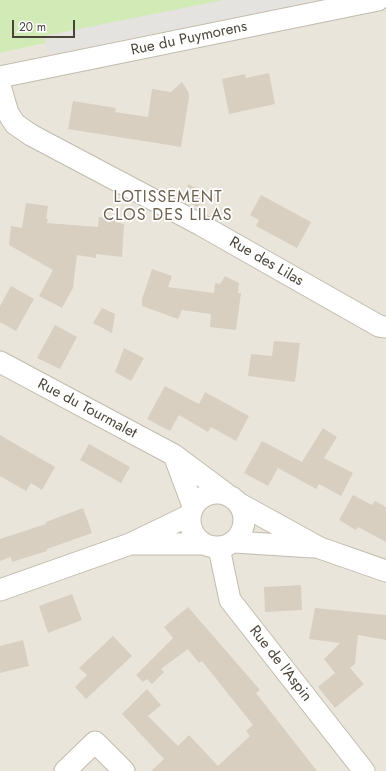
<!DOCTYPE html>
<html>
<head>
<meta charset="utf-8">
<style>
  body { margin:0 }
  #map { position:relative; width:386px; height:771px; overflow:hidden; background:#f6f3ec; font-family:Jost,sans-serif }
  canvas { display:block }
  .scale { position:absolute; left:12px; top:20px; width:63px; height:18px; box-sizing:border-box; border:2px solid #4b4439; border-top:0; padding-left:5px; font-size:12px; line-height:14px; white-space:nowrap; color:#4b4439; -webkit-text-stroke:3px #fff; paint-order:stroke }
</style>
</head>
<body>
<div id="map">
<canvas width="386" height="771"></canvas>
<div class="scale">20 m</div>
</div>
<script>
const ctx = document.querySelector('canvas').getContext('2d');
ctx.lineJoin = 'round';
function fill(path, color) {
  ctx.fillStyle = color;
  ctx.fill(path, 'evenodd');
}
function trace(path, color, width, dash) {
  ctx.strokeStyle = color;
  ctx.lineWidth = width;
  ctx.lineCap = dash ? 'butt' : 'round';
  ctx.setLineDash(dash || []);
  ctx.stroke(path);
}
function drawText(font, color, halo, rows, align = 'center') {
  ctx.font = font + ' Jost,sans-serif';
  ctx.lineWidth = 3.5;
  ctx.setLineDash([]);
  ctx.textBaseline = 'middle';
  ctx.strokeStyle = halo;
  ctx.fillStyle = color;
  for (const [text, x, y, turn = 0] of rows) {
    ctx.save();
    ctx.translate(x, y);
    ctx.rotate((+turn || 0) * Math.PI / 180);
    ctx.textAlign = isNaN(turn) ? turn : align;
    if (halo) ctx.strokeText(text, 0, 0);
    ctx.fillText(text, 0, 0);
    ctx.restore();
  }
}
fill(new Path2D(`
  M245 0H386V771H0V53Z`), '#eae5da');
fill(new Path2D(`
  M0 0H245L0 53Z`), '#d2eab5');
fill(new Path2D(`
  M223 0H319L48 55 44 36Z`), '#e5e3e0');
fill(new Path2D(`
  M269 73 275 104 229 114 222 79 245 74 246 78Z
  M182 82 188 91 189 97 181 147 68 129 73 101 116 108 115 112 148 117 152 89 171 92Z
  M188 184 206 193 198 207 186 201Z
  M261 195 311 222 297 248 256 226 259 220 250 215Z
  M26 203 48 206 46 219H48L47 223 98 227 99 217 115 219V222L124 224 122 257 96 254V258L77 255 73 288 62 308 39 296 53 270 9 245 11 226 22 228Z
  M152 269 172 276 168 287 214 293 215 283 220 284 225 276 239 283 238 293H241L236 330 210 327 211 314 182 310 178 319 142 306V299Z
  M11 286 34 299 16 331 0 322V306Z
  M102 308 115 314 112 333 93 323Z
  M55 325 77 337 60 369 37 358Z
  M274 341 300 343 295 382 248 376 251 354 272 356Z
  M124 348 144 358 131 381 115 372Z
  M165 386 199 404 205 392 249 416 236 441 211 427 208 432 179 415 170 431 147 419Z
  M323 428 337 437 324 458 353 473 341 496 319 484 316 489 278 468 268 486 244 473 262 441 302 462Z
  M0 435 55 467 42 490 31 483 26 491 0 476Z
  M89 444 130 467 121 483 80 460Z
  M353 495 372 505 375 501 386 507V542L358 527 356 530 339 520Z
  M83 508 92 533 47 549V551L12 562 11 557 0 561V539L46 524V522Z
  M301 585 302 610 265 612 264 587Z
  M72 594 82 620 48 633 39 606Z
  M188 607 260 690 256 693 317 771H151L164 759 122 714 147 689 161 705 148 716 178 746 189 735 218 766 250 736 246 731 253 725 202 661 199 663 188 649 161 669 164 672 152 684 147 679 143 682 136 675 173 638 164 627Z
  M315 608 386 615V640L358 635 355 664 350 668 364 684 335 708 318 687 335 673 324 659 340 643 309 639Z
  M113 636 132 656 86 699 75 687 87 675 79 668Z
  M23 640 29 666 0 673V646Z`), '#d8cfc1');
const minor = new Path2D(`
  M0 77 378 0
  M0 86 8 113 15 124 31 135 201 225 379 326 386 327
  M0 362 174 455 225 493
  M174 455 193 506
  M190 520a27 27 0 1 1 54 0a27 27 0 1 1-54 0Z
  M240 504 320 548 386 571
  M234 542 313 547
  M134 544H203
  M219 548 230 600 364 771
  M0 590 130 544 190 515
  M65 771 95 742 124 771`);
trace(minor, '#c2bbae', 23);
trace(minor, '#fff', 21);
drawText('15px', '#4b4439', '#fff', [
  ["Rue du Puymorens",189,39,-12],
  ["Rue des Lilas",266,262,30],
  ["Rue du Tourmalet",87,409,28],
  ["Rue de l'Aspin",280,664,52]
]);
ctx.letterSpacing = '1px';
drawText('16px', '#6e6250', '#fff', [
  ["LOTISSEMENT",168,198],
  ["CLOS DES LILAS",168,216]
]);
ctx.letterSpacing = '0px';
</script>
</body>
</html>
